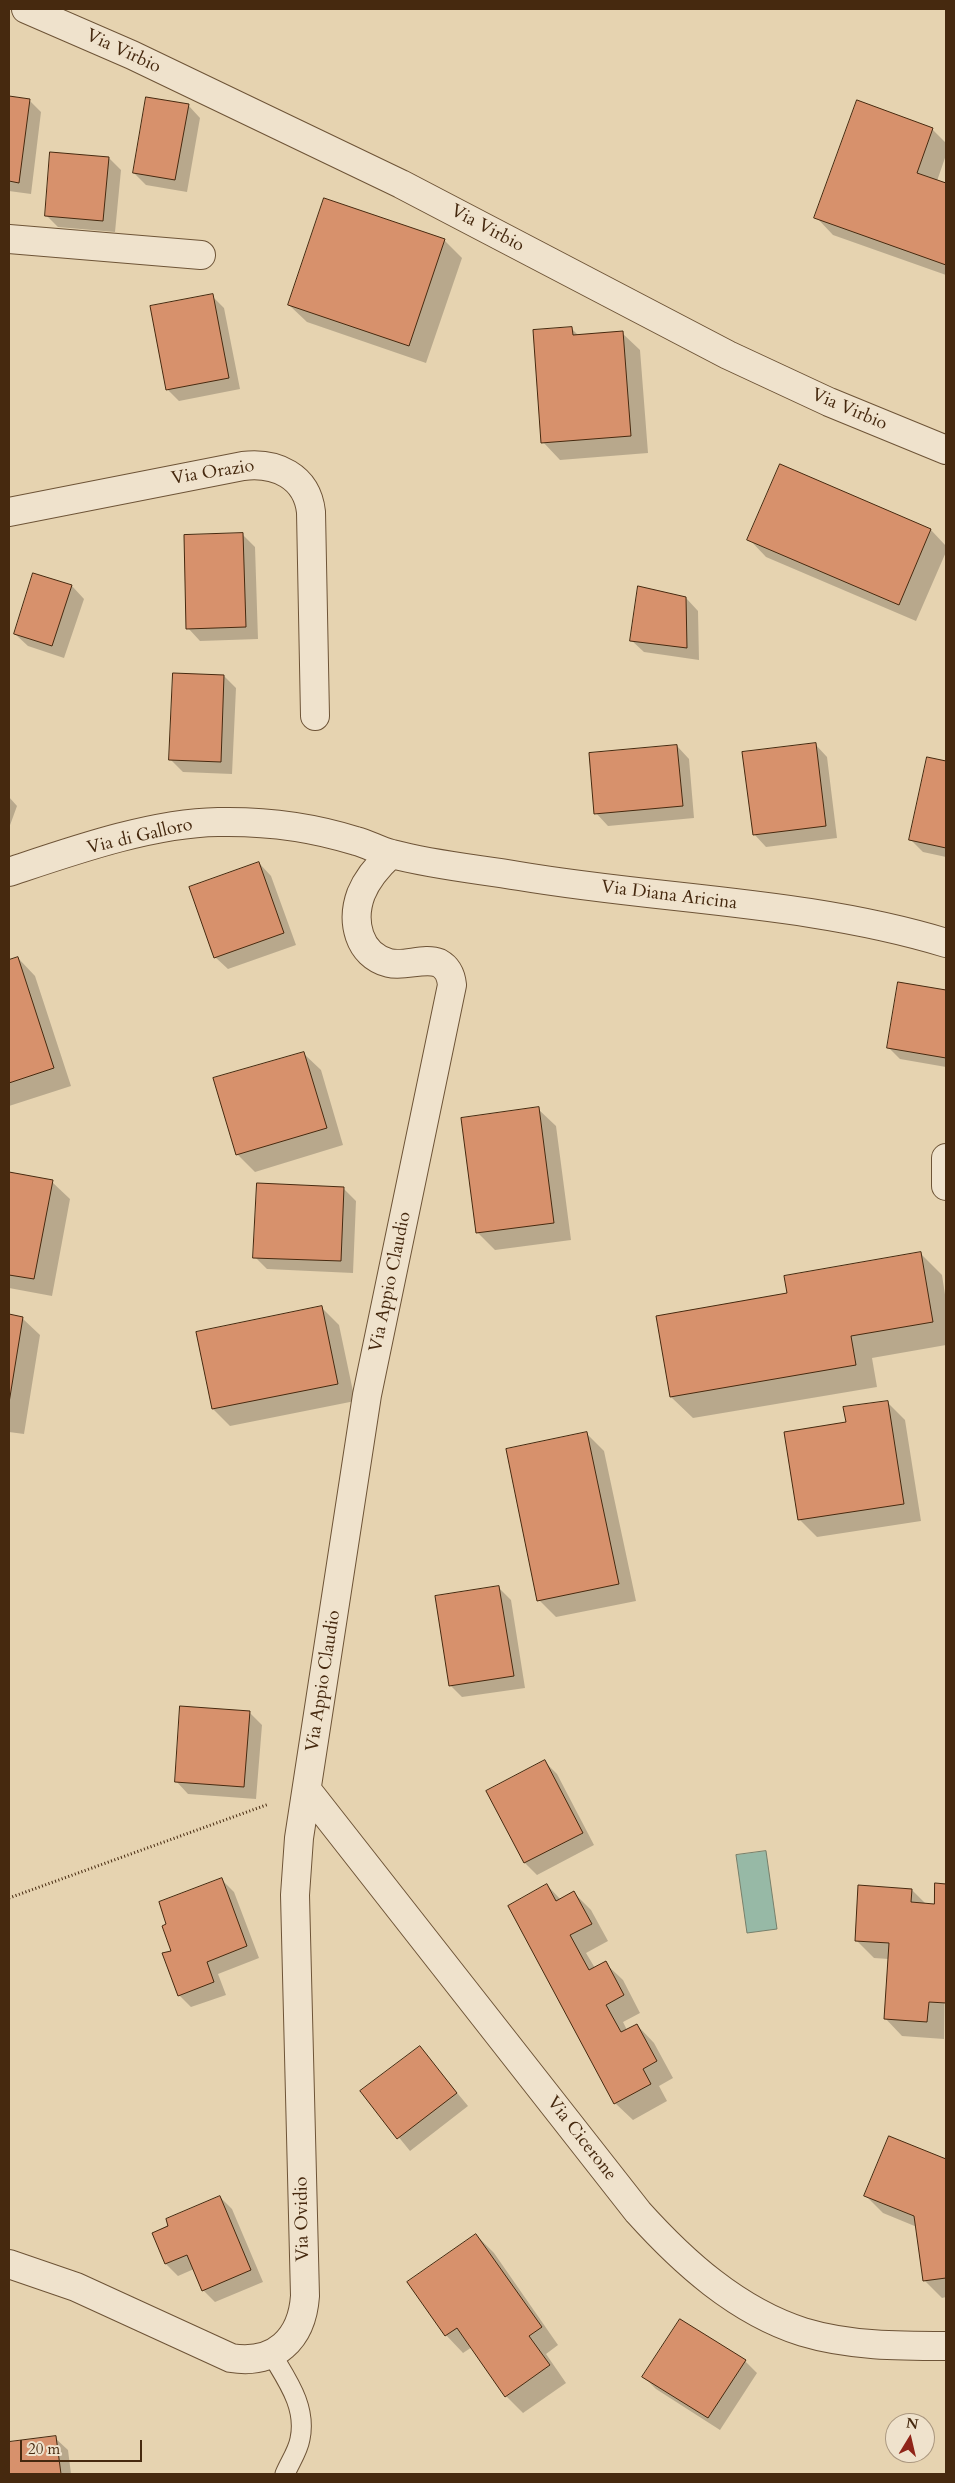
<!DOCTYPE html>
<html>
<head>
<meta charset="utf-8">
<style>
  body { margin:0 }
  #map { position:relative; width:955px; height:2483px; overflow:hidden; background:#e6d3b0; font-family:Cardo,serif }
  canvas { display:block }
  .frame { position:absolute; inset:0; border:10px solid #46290f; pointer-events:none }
  .north { position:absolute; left:885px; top:2413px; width:50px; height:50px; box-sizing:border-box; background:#efe2cc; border:1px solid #ab9880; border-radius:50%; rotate:9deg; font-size:14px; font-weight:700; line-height:20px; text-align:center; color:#46290f }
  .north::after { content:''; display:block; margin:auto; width:18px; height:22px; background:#8f2418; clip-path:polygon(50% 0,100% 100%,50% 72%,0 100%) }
  .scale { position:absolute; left:20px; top:2440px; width:122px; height:22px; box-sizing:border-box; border:2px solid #46290f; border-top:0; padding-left:6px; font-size:15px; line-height:18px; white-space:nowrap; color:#46290f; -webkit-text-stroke:4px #efe2cc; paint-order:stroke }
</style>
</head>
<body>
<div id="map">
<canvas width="955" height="2483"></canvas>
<div class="frame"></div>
<div class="north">N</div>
<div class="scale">20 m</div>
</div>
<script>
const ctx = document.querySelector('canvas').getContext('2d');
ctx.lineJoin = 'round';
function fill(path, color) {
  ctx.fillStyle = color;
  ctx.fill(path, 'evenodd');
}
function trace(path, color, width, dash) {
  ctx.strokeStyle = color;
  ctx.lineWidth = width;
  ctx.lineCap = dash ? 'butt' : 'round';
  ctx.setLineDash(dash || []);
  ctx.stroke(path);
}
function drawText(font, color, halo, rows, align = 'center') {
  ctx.font = font + ' Cardo,serif';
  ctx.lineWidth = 4;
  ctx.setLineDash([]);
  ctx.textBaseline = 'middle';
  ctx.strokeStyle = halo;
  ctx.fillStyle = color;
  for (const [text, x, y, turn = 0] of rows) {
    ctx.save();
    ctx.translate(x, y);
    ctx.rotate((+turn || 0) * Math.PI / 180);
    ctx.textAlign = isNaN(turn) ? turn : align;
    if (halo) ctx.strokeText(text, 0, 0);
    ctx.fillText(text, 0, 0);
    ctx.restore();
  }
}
const water = new Path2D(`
  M766 1851 777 1929 747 1933 736 1855Z`);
fill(water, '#97b9a6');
trace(water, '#777f6a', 1);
fill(new Path2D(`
  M9 97 29 100 41 112 31 194 9 191Z
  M188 105 200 118 187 192 146 185 134 173Z
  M932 129 946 143V155L937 181 946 185V275L833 235 816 217Z
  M109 158 121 170 115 232 58 227 46 215Z
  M444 240 462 258 426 363 307 322 289 305Z
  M212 296 224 308 240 389 179 401 167 389Z
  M572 329 579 336 622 333 640 350 648 453 560 460 543 442Z
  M780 466 931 530 946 546V552L916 621 766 557 749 539Z
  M243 535 255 547 258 639 200 641 188 628Z
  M72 586 84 599 64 658 28 646 15 634Z
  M686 598 698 611 699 660 644 652 631 640Z
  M224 676 236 688 232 774 183 772 171 760Z
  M815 744 827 757 837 838 766 847 754 834Z
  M677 746 689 759 694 818 608 826 596 813Z
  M928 759 946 763V857L923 852 911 840Z
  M9 797 17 806 9 828Z
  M259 863 271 876 296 945 228 969 215 957Z
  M18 958 35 976 71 1086 9 1106V961Z
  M899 983 946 991V1067L900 1059 888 1047Z
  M303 1053 321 1070 343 1145 255 1172 237 1154Z
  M538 1109 556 1126 571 1240 495 1250 477 1232Z
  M9 1174 52 1182 70 1199 52 1296 9 1288Z
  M258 1184 344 1189 356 1201 353 1273 267 1269 255 1257Z
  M920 1253 942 1275 946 1301V1345L872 1358 877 1387 693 1418 671 1397 789 1294Z
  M322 1308 339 1325 355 1401 230 1426 213 1409Z
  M9 1316 22 1318 40 1335 24 1434 9 1432Z
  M887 1402 905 1420 921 1521 817 1537 799 1519 848 1423Z
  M587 1434 604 1451 636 1601 556 1617 539 1600Z
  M499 1588 511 1600 525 1688 462 1697 450 1685Z
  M250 1713 262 1725 256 1799 188 1794 176 1781Z
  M545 1762 557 1774 594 1845 537 1875 525 1863Z
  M222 1880 234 1892 259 1958 218 1974 226 1995 191 2007 179 1995Z
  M936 1884 946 1885 944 2039 902 2036 885 2018 889 1959 874 1958 856 1940 912 1890 926 1904 935 1905Z
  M547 1885 561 1900 574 1893 591 1910 608 1941 586 1953 595 1968 605 1963 623 1980 640 2013 623 2022 627 2030 637 2025 654 2043 673 2078 659 2086 667 2101 633 2120 615 2103Z
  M420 2048 468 2106 410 2151 362 2092Z
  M946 2160V2297L942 2298 924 2280 917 2227 883 2213 866 2196Z
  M220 2197 232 2209 263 2282 215 2302 203 2290 194 2269 178 2276 166 2264 153 2233Z
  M476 2235 494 2253 558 2345 546 2354 566 2383 523 2413 506 2396 472 2347 463 2353 446 2335 409 2282Z
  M745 2361 757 2373 720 2430 656 2389 644 2377Z
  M55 2438 68 2450 71 2474H9V2443Z`), '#0003');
const building = new Path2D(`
  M9 96 30 99 19 183 9 181Z
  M146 97 189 104 175 180 133 173Z
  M857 100 933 128 917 173 946 183V265L814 218Z
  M50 152 109 157 103 221 45 216Z
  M324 198 445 239 409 346 288 305Z
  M213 294 229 378 166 390 150 306Z
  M572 327 573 335 623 331 631 436 541 443 533 330Z
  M780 464 931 529 899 605 747 540Z
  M243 533 246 627 186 629 184 535Z
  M33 573 72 585 52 646 14 634Z
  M638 586 686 597 687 648 630 641Z
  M173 673 224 675 221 762 169 760Z
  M816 743 826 826 753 835 742 752Z
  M677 745 683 806 594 814 589 753Z
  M927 757 946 761V848L909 840Z
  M259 862 284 933 214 958 189 887Z
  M18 957 54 1068 9 1083V960Z
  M898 982 946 990V1058L887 1048Z
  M304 1052 327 1128 236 1155 213 1078Z
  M539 1107 554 1223 476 1233 461 1118Z
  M9 1172 53 1180 34 1279 9 1275Z
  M257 1183 344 1187 341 1261 253 1258Z
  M921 1252 933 1322 851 1336 856 1365 670 1397 656 1316 787 1293 784 1276Z
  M322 1306 338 1384 212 1409 196 1332Z
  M9 1314 23 1317 9 1403Z
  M888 1401 904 1504 798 1520 784 1432 846 1422 843 1407Z
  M587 1432 619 1584 537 1601 506 1449Z
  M499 1586 514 1676 449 1686 435 1596Z
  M180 1706 250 1711 244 1787 175 1782Z
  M545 1760 583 1833 524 1863 486 1791Z
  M222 1878 247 1946 207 1962 214 1982 178 1996 162 1953 171 1951 162 1926 166 1924 159 1902Z
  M935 1883 946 1884V2003L929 2002 927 2022 884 2019 889 1943 855 1941 858 1885 912 1889 911 1902 934 1904Z
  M547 1884 556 1901 574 1891 592 1924 570 1935 589 1970 606 1961 624 1995 606 2005 621 2032 637 2024 657 2061 643 2069 651 2084 614 2104 508 1906Z
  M420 2046 457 2093 397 2139 360 2091Z
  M889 2136 946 2159V2278L923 2281 914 2216 864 2196Z
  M220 2196 251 2270 202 2291 187 2255 165 2264 152 2233 168 2226 166 2219Z
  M476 2234 542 2327 529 2336 550 2365 505 2397 457 2328 445 2336 407 2282Z
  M680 2319 746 2360 708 2418 642 2377Z
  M56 2436 61 2474H9V2442Z`);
fill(building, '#d7916c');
trace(building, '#46290f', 1);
const service = new Path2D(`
  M271 2353C286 2379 307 2406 300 2439 298 2451 290 2462 285 2474`);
const minor = new Path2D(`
  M26 9 132 55 401 184 728 355 829 402 946 450
  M9 239 201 255
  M9 512 243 466C276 462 307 476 311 512L315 716
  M9 872C72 851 151 823 218 822 264 821 312 827 356 841 368 844 379 851 392 854 433 865 477 869 519 876 661 900 808 901 946 943
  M946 1158V1186
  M307 1790 638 2212C683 2262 737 2311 803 2332 849 2346 899 2346 946 2346
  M9 2264 76 2287 231 2358C275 2365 302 2339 305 2296L295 1895 299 1838 367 1395 452 985C451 975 448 968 439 963 424 957 405 967 389 963 358 955 351 921 361 894 367 879 379 865 391 854`);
trace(service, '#6e5437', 21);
trace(minor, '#6e5437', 30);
trace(new Path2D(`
  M9 1898 269 1804`), '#46290f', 3, [1, 2.5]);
trace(service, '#efe2cc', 19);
trace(minor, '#efe2cc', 28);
drawText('18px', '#46290f', '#efe2cc', [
  ["Via Virbio",123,52,25],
  ["Via Virbio",487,229,28],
  ["Via Virbio",849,410,23],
  ["Via Orazio",213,473,-9],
  ["Via di Galloro",140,837,-13],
  ["Via Diana Aricina",669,896,7],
  ["Via Appio Claudio",391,1282,-78],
  ["Via Appio Claudio",324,1681,-81],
  ["Via Cicerone",581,2139,52],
  ["Via Ovidio",303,2219,-91]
]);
</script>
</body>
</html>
